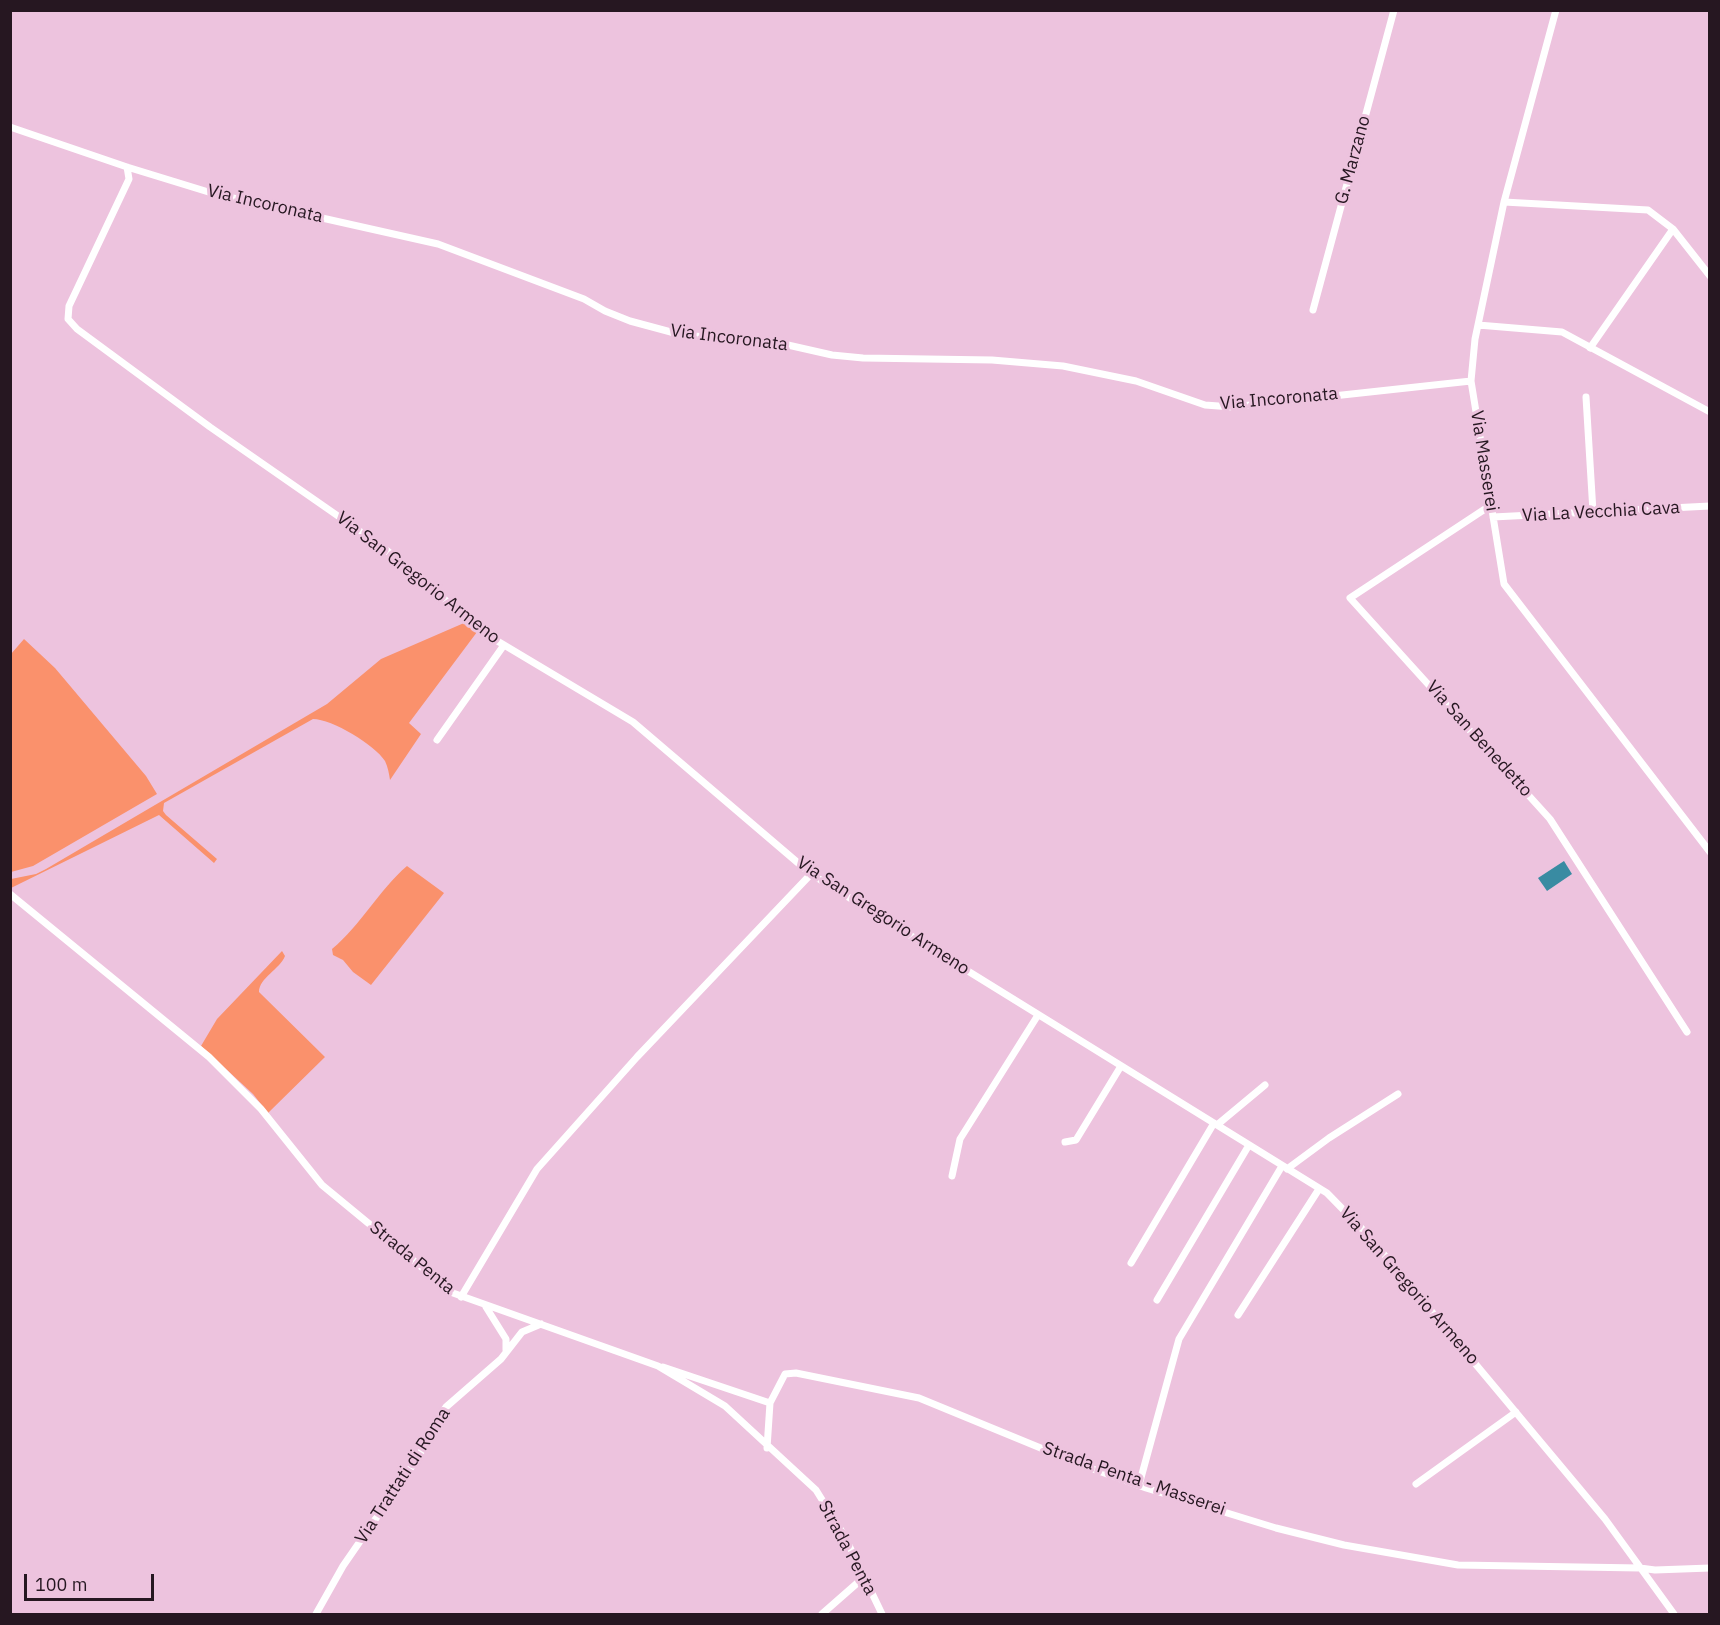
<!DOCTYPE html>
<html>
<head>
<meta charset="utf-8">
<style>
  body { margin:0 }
  #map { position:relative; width:1720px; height:1625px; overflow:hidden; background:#edc3de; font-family:"IBM Plex Sans",sans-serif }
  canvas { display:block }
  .frame { position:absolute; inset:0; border:12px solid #261721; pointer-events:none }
  .scale { position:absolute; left:24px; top:1574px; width:130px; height:27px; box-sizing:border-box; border:3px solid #261721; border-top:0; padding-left:8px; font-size:18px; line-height:21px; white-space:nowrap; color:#261721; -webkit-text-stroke:4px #edc3de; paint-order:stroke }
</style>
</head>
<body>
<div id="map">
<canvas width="1720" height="1625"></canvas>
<div class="frame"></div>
<div class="scale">100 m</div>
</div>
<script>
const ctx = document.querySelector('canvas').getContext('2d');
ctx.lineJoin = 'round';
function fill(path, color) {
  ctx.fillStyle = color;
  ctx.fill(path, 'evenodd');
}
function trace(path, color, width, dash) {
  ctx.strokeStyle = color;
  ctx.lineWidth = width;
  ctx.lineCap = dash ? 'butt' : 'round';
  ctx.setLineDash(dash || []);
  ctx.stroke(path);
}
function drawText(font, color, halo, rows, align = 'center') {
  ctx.font = font + ' "IBM Plex Sans",sans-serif';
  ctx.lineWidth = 6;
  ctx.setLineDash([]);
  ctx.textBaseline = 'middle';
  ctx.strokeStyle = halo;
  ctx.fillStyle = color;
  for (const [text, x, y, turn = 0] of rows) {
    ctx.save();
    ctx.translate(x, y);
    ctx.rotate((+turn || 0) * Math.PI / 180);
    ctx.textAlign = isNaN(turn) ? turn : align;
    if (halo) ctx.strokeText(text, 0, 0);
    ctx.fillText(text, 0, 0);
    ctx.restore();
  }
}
fill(new Path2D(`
  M464 623 477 632 409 723 421 734 390 780C389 774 388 767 385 761 375 745 332 719 313 719L164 803 163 811 166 815 217 859 214 863 159 815 11 888V879L36 874 46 869 327 704 381 659Z
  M24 639 55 668 146 776 157 794 33 866 11 872V654Z
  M407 866 444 893 371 985 353 972 343 960 333 955 332 949C361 925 379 890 407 866Z
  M282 951 285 956C280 969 259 978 259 992L325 1057 268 1113 253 1094 201 1046 217 1019Z`), '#fa916c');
fill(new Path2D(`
  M1564 861 1572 874 1547 891 1538 878Z`), '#398ba2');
trace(new Path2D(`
  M1556 10 1504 202 1475 339 1471 381 1504 584 1710 852
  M10 127 127 167 215 194 438 244 584 299 605 311 630 321 682 335 779 343 832 355 863 358 992 360 1063 366 1136 381 1205 405 1232 407 1471 381
  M127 167 129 179 69 306 68 319 77 329 210 427 384 548 484 633 633 722 811 874 1327 1193 1366 1233 1605 1519 1674 1614
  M1504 202 1648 210 1673 229 1710 276
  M1313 310 1394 10
  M1478 325 1562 332 1710 412
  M1590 348 1673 229
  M1586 397 1593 512
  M1491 505 1350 598 1550 819 1687 1032
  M1493 517 1710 506
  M437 740 504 645
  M10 894 209 1057 261 1109 322 1185 453 1293 658 1366 725 1406 816 1490 844 1535 882 1614
  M1217 1125 1265 1085
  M1065 1142 1076 1140 1121 1066
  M1287 1169 1329 1138 1398 1094
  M952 1176 960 1139 1038 1015
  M1131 1263 1214 1123
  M461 1297 537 1169 637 1057 811 874
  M1157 1300 1249 1145
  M486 1307 506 1339V1350
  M1238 1315 1319 1189
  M663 1367 770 1403 785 1374 796 1373 919 1398 1082 1465 1146 1488 1276 1528 1344 1545 1458 1565 1640 1568 1655 1570 1710 1568
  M767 1448 770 1403
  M1416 1484 1516 1412
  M1139 1485 1179 1339 1282 1166
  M316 1614 343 1566 419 1456 438 1418 446 1407 501 1359 522 1332 541 1324
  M822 1614 863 1578`), '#fff', 7);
drawText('18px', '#261721', '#edc3de', [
  ["G. Marzano",1353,160,-75],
  ["Via Incoronata",265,204,13],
  ["Via Incoronata",729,338,7],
  ["Via Incoronata",1279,399,-5],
  ["Via Masserei",1484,461,81],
  ["Via La Vecchia Cava",1601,512,-3],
  ["Via San Gregorio Armeno",418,578,38],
  ["Via San Benedetto",1479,739,48],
  ["Via San Gregorio Armeno",883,916,33],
  ["Strada Penta",412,1258,39],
  ["Via San Gregorio Armeno",1409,1286,49],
  ["Via Trattati di Roma",403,1476,-57],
  ["Strada Penta - Masserei",1134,1479,19],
  ["Strada Penta",847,1548,62]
]);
</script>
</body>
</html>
